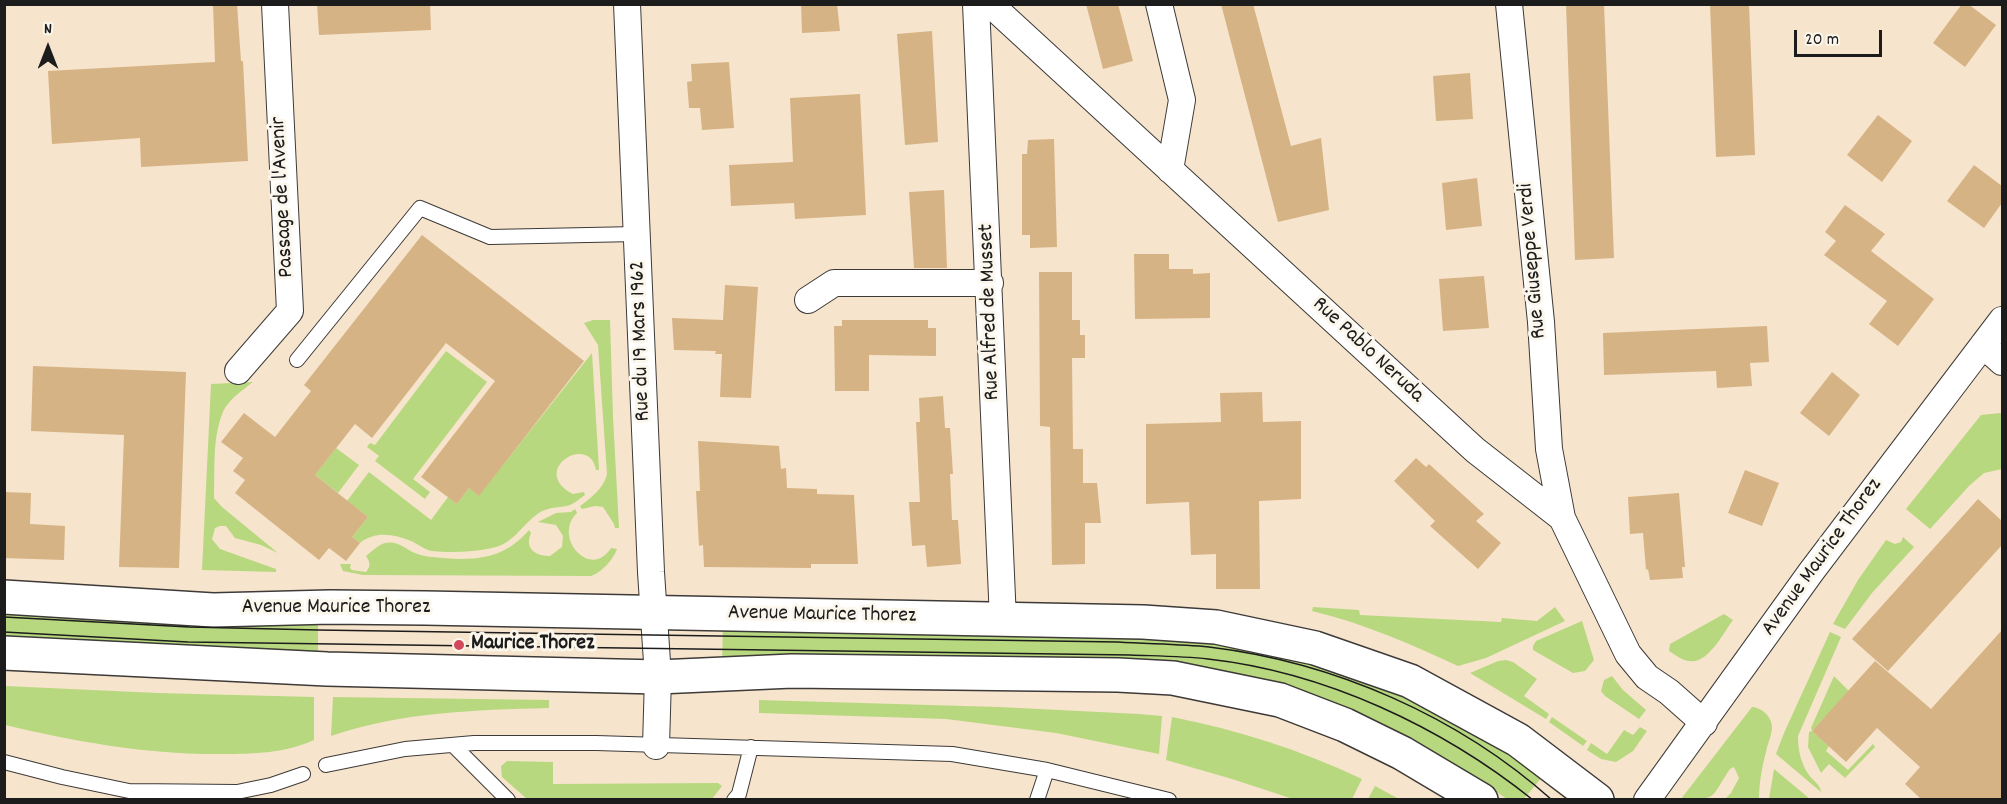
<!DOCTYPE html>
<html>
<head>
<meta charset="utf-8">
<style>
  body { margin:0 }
  #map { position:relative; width:2007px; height:804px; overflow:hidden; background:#f7e4cd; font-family:Dekko,sans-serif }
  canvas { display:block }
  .frame { position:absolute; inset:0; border:6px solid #1c1c1c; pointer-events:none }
  .north { position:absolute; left:18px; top:18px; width:60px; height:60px; -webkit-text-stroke:4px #fbf7ec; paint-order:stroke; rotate:0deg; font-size:16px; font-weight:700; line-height:24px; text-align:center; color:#1c1c1c }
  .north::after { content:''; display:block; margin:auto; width:21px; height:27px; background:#1c1c1c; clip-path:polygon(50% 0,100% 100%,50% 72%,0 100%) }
  .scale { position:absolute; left:1794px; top:30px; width:88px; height:27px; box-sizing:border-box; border:3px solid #1c1c1c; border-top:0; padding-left:8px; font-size:18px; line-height:21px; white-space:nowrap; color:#1c1c1c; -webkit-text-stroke:4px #fbf7ec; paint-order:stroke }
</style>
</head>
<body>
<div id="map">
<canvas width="2007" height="804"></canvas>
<div class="frame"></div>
<div class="north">N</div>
<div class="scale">20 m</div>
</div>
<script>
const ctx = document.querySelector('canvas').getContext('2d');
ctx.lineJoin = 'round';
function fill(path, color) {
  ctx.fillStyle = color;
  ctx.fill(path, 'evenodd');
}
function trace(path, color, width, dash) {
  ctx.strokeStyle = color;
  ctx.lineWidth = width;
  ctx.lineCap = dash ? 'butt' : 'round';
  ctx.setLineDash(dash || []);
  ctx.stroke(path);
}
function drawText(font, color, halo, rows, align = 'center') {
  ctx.font = font + ' Dekko,sans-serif';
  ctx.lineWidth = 6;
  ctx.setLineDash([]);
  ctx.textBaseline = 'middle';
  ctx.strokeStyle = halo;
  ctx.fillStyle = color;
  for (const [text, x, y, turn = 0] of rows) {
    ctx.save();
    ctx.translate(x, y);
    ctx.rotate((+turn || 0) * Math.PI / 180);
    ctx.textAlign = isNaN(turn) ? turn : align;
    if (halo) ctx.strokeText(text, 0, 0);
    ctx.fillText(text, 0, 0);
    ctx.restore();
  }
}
fill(new Path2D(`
  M593 320H610L613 417 619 528H615L614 524 603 507 595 506 582 509 580 506C591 498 604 488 607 474L598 345 584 323Z
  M446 351 487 382 413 479 430 492 425 499 375 461 379 456 367 447 370 443 375 445Z
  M592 353 599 470H596C590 432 528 470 573 494L584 492 585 495C579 499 573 505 566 506 556 508 548 507 539 513 522 524 514 544 492 548 474 552 451 553 432 551 425 550 418 544 411 541 394 534 375 531 360 543L352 537 368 517 347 501 369 472 431 520 448 497 457 504 469 488 479 495Z
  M253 382C243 390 228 400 223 412 212 438 215 470 214 498L222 507 278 553 261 545 235 538 226 526H220L215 528 212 539 220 549 276 569V572L202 570 211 384Z
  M2000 413 2002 414V469L1984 473 1969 486 1930 529 1906 509 1981 415Z
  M336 448 359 465 338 493 315 475Z
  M575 509 577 513C552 536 590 581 611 548L617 549C613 560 602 572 591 576L363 575 343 571 340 564H351L350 568 352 570 366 572C371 566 370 562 366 556 371 552 378 545 385 543 398 540 405 549 415 553 423 557 435 557 443 558 478 561 505 558 529 530L531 533C524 549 536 556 550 556L562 547 563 536 556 525 538 522 556 513 571 512Z
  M1903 537 1914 547 1872 593 1845 629 1833 624 1858 580 1886 540 1895 544 1901 542Z
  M4 605 318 614V661L5 643Z
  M1313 607 1359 610 1360 615 1501 622 1502 618 1537 621 1555 607 1565 621 1486 658 1458 666C1410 644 1363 623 1312 611Z
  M1724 614 1733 620C1724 632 1711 658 1695 661 1685 663 1677 656 1669 651L1670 644Z
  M723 621 1193 634 1379 679 1546 772 1524 799H1507L1476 778 1302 695 722 665Z
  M1582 621 1594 660 1585 671 1573 673 1533 650V646L1536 641Z
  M1830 632 1841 637 1798 736C1798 750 1801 764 1809 775 1814 782 1820 784 1821 792L1776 754 1784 733Z
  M1506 660 1513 662 1537 679 1524 696 1549 714 1546 719 1470 673 1498 661Z
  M1612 676 1623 690 1646 710 1639 719 1605 696 1601 691 1604 680Z
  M1834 676 1849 691 1812 731 1829 746 1826 751 1848 770 1873 744 1875 747 1845 778 1829 764 1821 773 1808 747 1809 732 1812 731 1811 728Z
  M5 686 158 693 314 697V740C286 753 254 754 223 754 149 755 77 742 5 725Z
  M333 697 549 700V708C475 710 401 712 331 736Z
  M759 700 999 707 1139 714 1162 716 1159 754 1056 733 946 719 759 713Z
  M1752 707C1763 708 1773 718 1772 729 1771 737 1767 745 1766 752 1762 767 1759 784 1759 799H1725L1731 793 1739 778 1734 767 1730 769C1710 798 1719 800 1681 799Z
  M1172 717C1238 730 1301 750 1362 779L1352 799H1293L1232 779 1166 760Z
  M1552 717 1587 741 1583 746 1549 722Z
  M1640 727 1647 731 1633 751 1616 762 1601 759 1587 750 1591 743 1607 754 1624 730 1633 735Z
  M507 761 553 762V784L718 783 722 786 712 799H527L502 777 501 766Z
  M1774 769 1810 799H1769Z
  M1375 786 1399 799H1368Z`), '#b8d87f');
fill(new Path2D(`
  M213 4H237L241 61H243L248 161 141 167 140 138 52 144 48 71 215 62Z
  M317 4H430L431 30 319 35Z
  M801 4H837L840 31 802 33Z
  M1086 4H1118L1133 61 1103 69Z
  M1221 4H1253L1291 146 1321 138 1329 210 1278 222Z
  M1566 4H1604L1614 258 1575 260Z
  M1710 4H1749L1755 155 1716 157Z
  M1962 4H1968L1996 25 1965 67 1933 43Z
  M932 31 938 142 905 145 897 34Z
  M729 62 734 128 702 130 700 108H689L687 82 692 81 691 64Z
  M1470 73 1473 119 1436 121 1433 76Z
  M860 94 866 215 795 219 794 203 731 206 729 165 793 162 790 98Z
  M1878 115 1912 141 1882 182 1847 155Z
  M1054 139 1057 247 1030 248V235H1022V154H1027L1028 140Z
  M1974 165 2002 186V203L1984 228 1947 201Z
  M1477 178 1482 226 1446 230 1442 183Z
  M944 190 947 268H914L909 192Z
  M1845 205 1885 234 1871 251 1934 299 1898 346 1869 324 1887 301 1824 255 1836 241 1825 232Z
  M422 235 584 361 479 496 469 488 457 504 421 477 495 381 446 343 372 438 355 424 315 475 368 517 352 537 360 543 346 561 329 548 319 560 235 493 245 480 233 471 243 458 221 442 244 413 275 437 311 391 304 385Z
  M1134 254H1169V269H1193V274L1210 273V318L1135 319Z
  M1039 272H1072V320H1080V335H1085V358H1072L1073 449H1083V483H1097L1101 523H1085V564L1052 565 1050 427 1040 426Z
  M1484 276 1489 328 1443 331 1439 279Z
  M725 285 758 287 751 398 720 397 722 354H715L716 351 674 350 672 318 723 320Z
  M842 320H928V328H936V356L869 355V391H835L834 326H842Z
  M1767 326 1769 362 1750 363 1752 386 1717 388 1716 371 1604 375 1603 333Z
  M33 366 186 372 179 568 119 567 124 435 31 431Z
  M1832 372 1860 395 1829 436 1800 413Z
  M1262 392 1263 422 1301 421V499L1259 501 1260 589H1216V554L1191 555 1189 502 1146 504V424L1221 422 1220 393Z
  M943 396 945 428H950L953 474H950L952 520H958L961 564 927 567 925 545 912 546 909 502H920L916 422H920L919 398Z
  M698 441 779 446 781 469 786 468 787 488 817 489V494L854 495 858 564H811V568L704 567 703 545 699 546 696 491H700Z
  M1416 458 1426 467 1429 464 1484 514 1476 521 1501 543 1478 569 1430 526 1435 521 1394 481Z
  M1745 470 1779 483 1762 526 1728 513Z
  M4 492 31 493 30 524 65 526 64 560 4 558Z
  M1679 493 1685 567H1682L1683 578 1650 580 1648 569 1646 570 1643 533 1630 534 1628 497Z
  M1978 499 2002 521V545L1888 671 1852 639Z
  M2002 630V800H1922L1905 784 1920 767 1877 728 1846 762 1812 731 1875 661 1931 709Z`), '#d6b384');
const lane = new Path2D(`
  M297 360 420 208 490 237 637 234
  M453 745 508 800
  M4 762 62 777 129 791 237 792 271 785 303 774
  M326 765 405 749 474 743H596L952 754 1047 770 1169 800
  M734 800 739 794 751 747
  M1037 800 1047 770`);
const street = new Path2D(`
  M627 4 651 572 658 677 656 746
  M976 4 1003 620
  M990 4 1475 450 1562 518 1628 654 1647 677 1669 692 1704 723
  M1159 4 1182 100 1170 170
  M1509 4 1541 322 1549 449 1562 518
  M808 300 834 283H990
  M1983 345 2002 362
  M238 371 290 311 275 4
  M1647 800 1811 572 2002 320`);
const secondary = new Path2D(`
  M4 597 213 610 330 607 425 608 1143 622 1216 627 1315 648 1410 681 1518 740 1597 800
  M4 653 327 669 658 677 792 671 1118 675 1173 678 1280 700 1345 725 1402 753 1481 800`);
trace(lane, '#3d3a37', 16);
trace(street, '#3d3a37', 28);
trace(secondary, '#3d3a37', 36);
trace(lane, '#fff', 14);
trace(street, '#fff', 26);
trace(secondary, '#fff', 33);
trace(new Path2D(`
  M4 617 189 627 318 630 1118 642C1148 644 1179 644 1209 647 1334 662 1458 716 1552 800
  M4 632 188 642 1130 655C1156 656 1182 656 1208 659 1325 672 1442 727 1533 800`), '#1c1c1c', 1.5);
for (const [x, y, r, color] of [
  [459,645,6,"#d1495b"]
]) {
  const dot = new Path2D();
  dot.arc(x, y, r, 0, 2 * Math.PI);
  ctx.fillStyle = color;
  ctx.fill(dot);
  trace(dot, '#fbf7ec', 2);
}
drawText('22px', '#1c1c1c', '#fbf7ec', [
  ["Passage de l'Avenir",284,197,-93],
  ["Rue Giuseppe Verdi",1534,261,-95],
  ["Rue Alfred de Musset",991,312,-92],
  ["Rue du 19 Mars 1962",642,341,-92],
  ["Rue Pablo Neruda",1367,351,43],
  ["Avenue Maurice Thorez",1823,558,-54],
  ["Avenue Maurice Thorez",336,609],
  ["Avenue Maurice Thorez",822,616,1]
]);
drawText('bold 22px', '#1c1c1c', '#fbf7ec', [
  ["Maurice Thorez",471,645]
], 'left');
</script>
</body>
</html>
